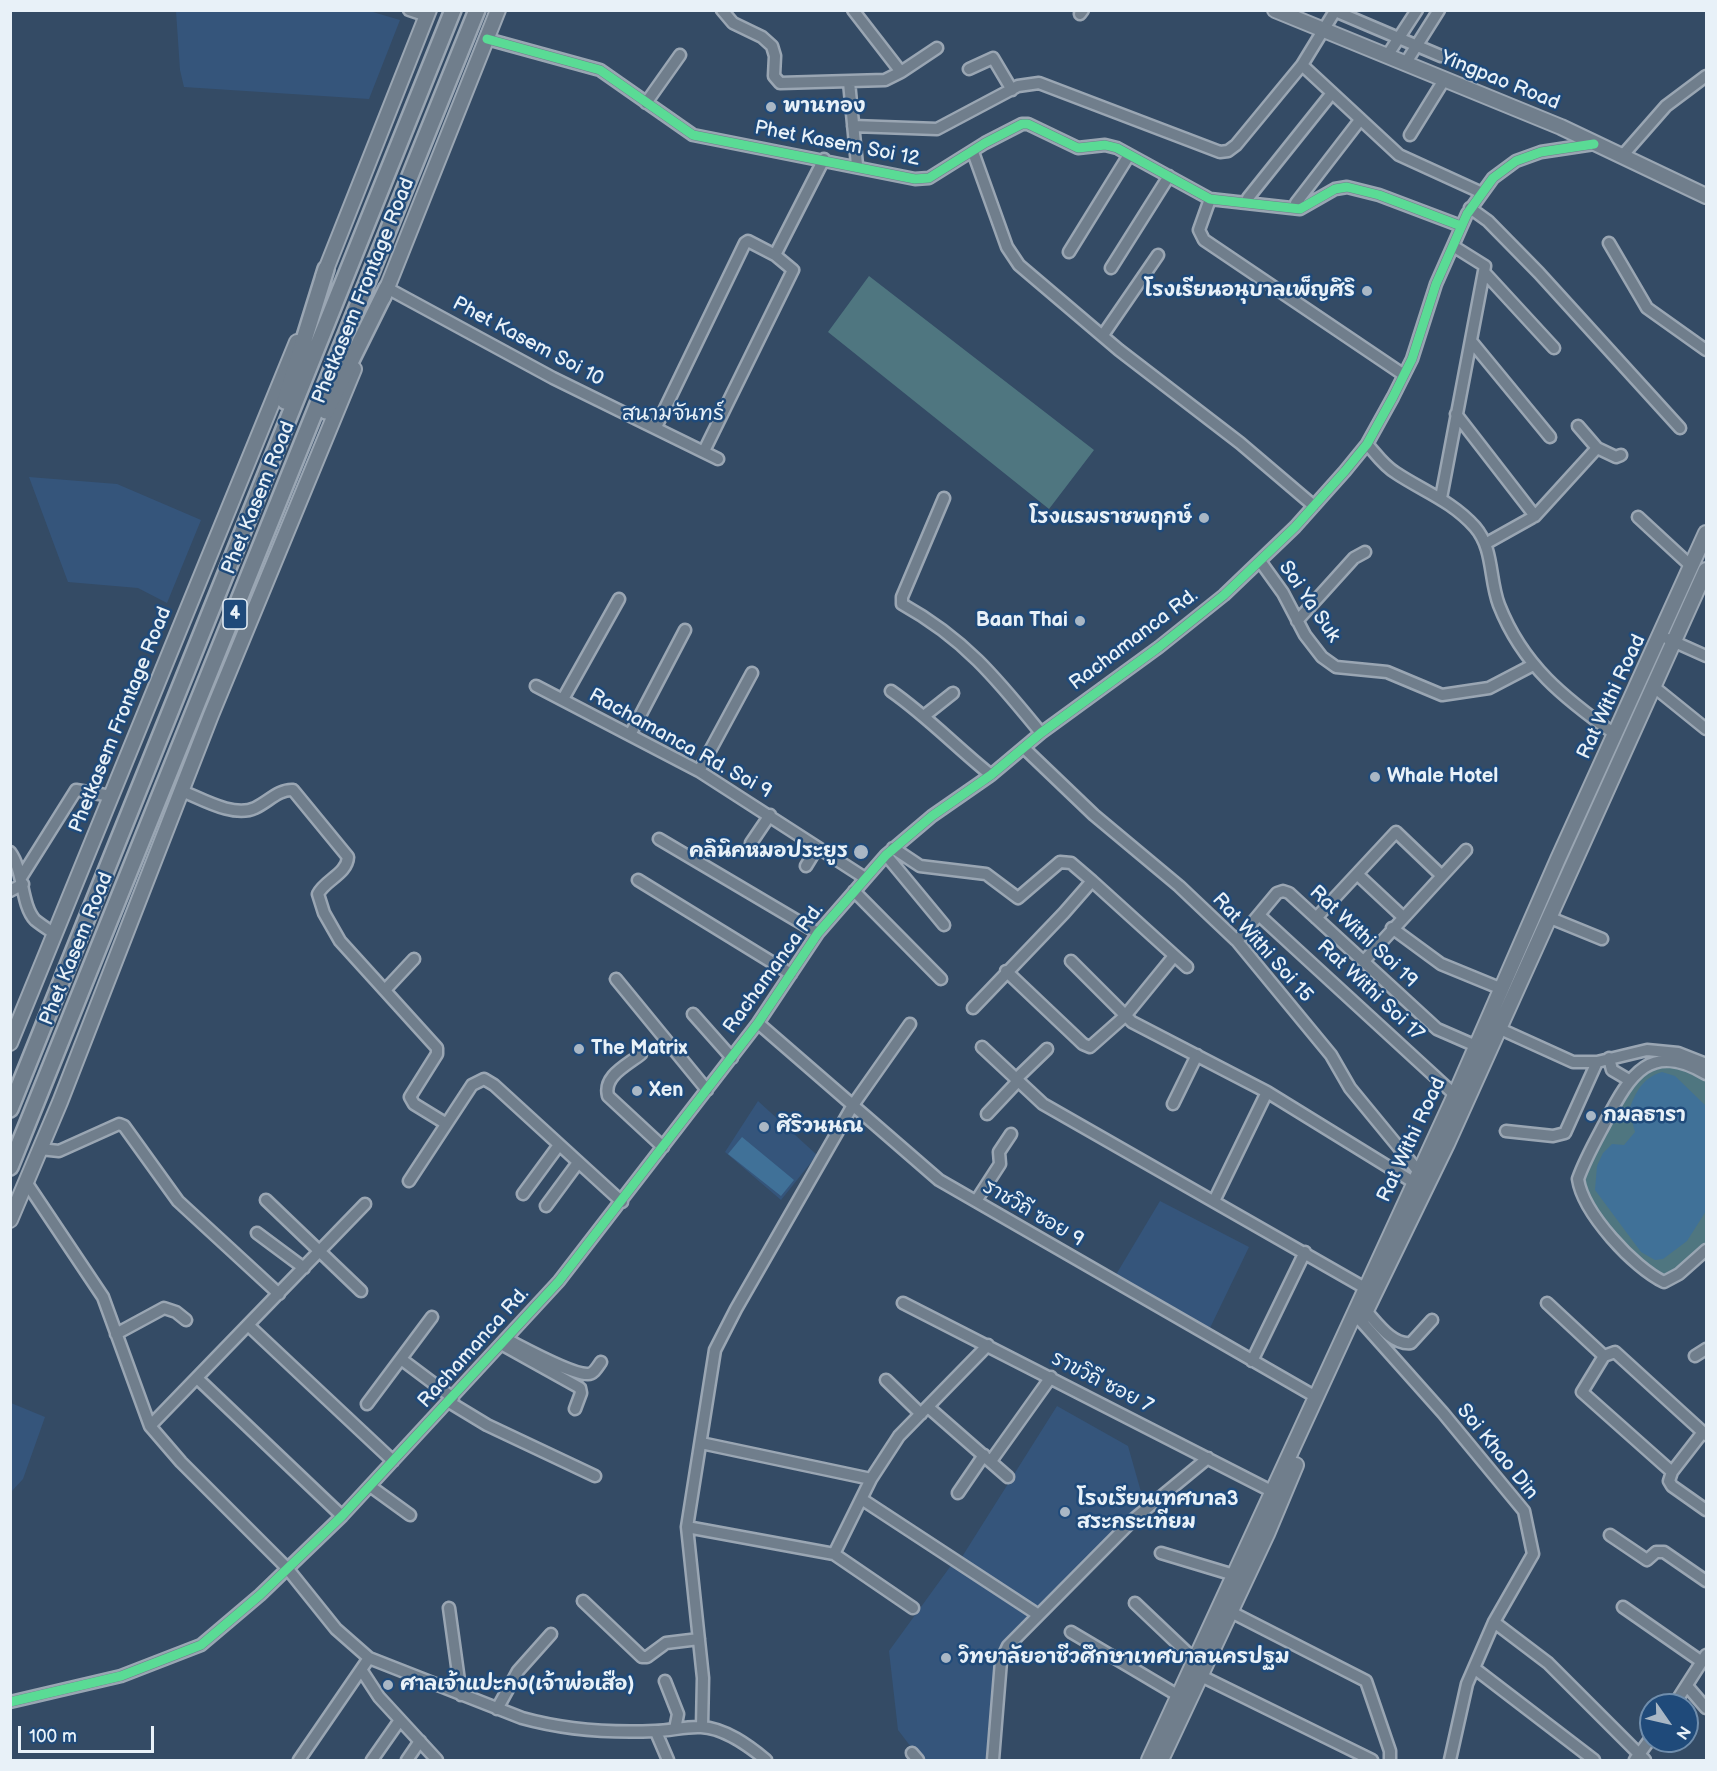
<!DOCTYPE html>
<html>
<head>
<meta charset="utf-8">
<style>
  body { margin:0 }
  #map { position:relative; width:1717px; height:1771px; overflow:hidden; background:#344b65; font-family:"Balsamiq Sans",sans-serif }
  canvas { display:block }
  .frame { position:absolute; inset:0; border:12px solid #e8f1f8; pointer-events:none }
  .north { position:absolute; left:1639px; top:1693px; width:60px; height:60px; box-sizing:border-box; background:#1f4a7a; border:2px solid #6f8dac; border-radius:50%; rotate:124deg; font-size:16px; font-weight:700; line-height:24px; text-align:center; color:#e8f1f8 }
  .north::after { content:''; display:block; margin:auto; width:21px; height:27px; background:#a9b7c5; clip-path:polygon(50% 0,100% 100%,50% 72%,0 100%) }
  .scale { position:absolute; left:18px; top:1726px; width:136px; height:27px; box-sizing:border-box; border:3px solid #e8f1f8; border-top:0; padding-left:8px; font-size:18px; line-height:21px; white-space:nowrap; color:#e8f1f8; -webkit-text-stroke:4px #1f4a7a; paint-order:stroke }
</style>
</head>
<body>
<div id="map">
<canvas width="1717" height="1771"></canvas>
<div class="frame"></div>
<div class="north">N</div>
<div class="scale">100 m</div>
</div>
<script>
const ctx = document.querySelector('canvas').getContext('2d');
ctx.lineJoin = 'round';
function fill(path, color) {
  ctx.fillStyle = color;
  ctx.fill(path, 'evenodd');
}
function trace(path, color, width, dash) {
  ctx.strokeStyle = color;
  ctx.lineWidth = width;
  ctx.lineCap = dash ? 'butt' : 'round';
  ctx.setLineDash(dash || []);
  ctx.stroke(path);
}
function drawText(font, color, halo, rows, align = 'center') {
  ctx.font = font + ' "Balsamiq Sans","Playpen Sans Thai",sans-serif';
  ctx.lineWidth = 5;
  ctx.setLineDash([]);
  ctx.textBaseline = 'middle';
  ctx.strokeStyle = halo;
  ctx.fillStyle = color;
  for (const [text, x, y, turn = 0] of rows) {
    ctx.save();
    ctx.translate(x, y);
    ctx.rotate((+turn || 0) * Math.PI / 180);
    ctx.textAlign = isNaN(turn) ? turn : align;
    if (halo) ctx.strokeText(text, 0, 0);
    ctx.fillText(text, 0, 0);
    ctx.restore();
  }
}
fill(new Path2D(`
  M366 10 400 20 369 99 184 87 180 70 176 11Z
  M29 477 117 484 201 520 167 603 138 588 68 582Z
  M758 1101 817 1155 781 1200 725 1152Z
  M1160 1201 1249 1247 1209 1330 1114 1278Z
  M11 1403 45 1417 23 1479 11 1492Z
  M1057 1406 1128 1446 1145 1506 1008 1646 993 1760H921L898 1730 889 1651 955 1560H960Z`), '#35557b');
fill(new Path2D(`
  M869 276 1094 450 1049 509 828 332Z
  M1660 1062 1706 1075V1249L1671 1277H1656L1591 1211 1580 1188 1583 1168 1623 1089Z`), '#4f7680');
fill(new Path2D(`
  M1662 1072 1675 1076 1706 1106V1211L1687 1241 1663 1259 1655 1260 1641 1252 1595 1190 1597 1166 1603 1153 1612 1144 1624 1145 1635 1132 1629 1110C1636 1092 1642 1078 1662 1072Z
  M742 1137 794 1180 781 1196 728 1154Z`), '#407198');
const minor = new Path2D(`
  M409 10 427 16
  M722 10 733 23 762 37 772 46 775 56 774 76 780 83 885 80 901 72
  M853 10 901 72 937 48
  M1080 14 1083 10
  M487 39 600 70 693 135 915 179 929 178 985 143 1022 124H1028L1078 148 1105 145 1117 148 1210 199 1300 209 1335 189 1347 187 1379 195 1461 226
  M1387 56 1417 10
  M1405 64 1439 10
  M1302 65 1399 155 1480 192
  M969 69 993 58 1012 90
  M849 82 857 165
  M646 103 680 55
  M853 126 937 129 1018 86 1039 83 1220 152 1228 151 1236 145 1302 65 1335 11 1441 56
  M1410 135 1444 80
  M973 152 1007 247 1019 265 1119 350 1240 443 1314 506
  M1623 155 1666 106 1706 76
  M1248 198 1332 93
  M1210 199 1199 230 1204 240 1404 375
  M1296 203 1360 120
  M1470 208 1488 221 1539 273 1680 428
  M1609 243 1647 308 1706 350
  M1069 252 1129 155
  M775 255 824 159
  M1111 268 1169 176
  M1484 272 1554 348
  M387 288 553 378 718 459
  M1103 335 1158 255
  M1471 341 1550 437
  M1456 414 1535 516
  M1578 426 1597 448
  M656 427 745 243 748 241 775 255 793 270 704 451
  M1367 444C1376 454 1384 466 1396 473 1423 491 1452 501 1475 527 1494 549 1489 579 1499 605 1523 666 1564 698 1616 735
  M944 498 902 597V604C965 639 997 679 1041 733
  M1441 498 1485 266 1453 246
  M1638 517 1691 566
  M1485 544 1535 516 1597 448 1616 457 1621 455
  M1260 561 1283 593 1305 635 1322 657 1336 667 1387 672 1442 695 1489 688 1533 665
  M1297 621 1354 558 1365 552
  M1668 639 1706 656
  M536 686 699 771 865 878
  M1654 687 1706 729
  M891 691C927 716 957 748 991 775
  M563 699 619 599
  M924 716 953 693
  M631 733 685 630
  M1024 748 1094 815 1179 886 1237 941 1331 1055 1350 1088 1419 1172
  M699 771 752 673
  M182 791C202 799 234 818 255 808 268 802 279 789 293 790L348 857C347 874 325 880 318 894L324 913 340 941 437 1048V1054L410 1097 414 1104 445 1123
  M659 839 818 933
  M751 843 770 815
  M893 848 920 866 986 874 1018 898 1060 862 1071 863 1092 881
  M10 852C24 871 21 905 35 920 41 925 49 930 55 934
  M886 855 944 925
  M806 866 817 848
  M1357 874 1403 917
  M22 876 76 790 111 796
  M1442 876 1466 850
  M638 880 791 974
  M10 891 23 884
  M854 891 941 979
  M1260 916 1455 1095
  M1548 917 1602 939
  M1316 918 1396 832 1442 876 1364 961
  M1392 928 1441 964 1502 989
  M1237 941 1277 893 1283 891 1289 893 1437 1029 1476 1046 1481 1041
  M1071 961 1132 1022 1267 1092 1413 1182
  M1006 971 1083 1044 1090 1047 1125 1016 1174 956
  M616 979 707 1090
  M385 990 414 959
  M973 1008 1064 913 1092 881 1187 967
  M693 1014 732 1058
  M758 1023 939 1180 1316 1397
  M1494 1032 1498 1028 1573 1062H1597L1647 1050 1678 1053 1706 1064
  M982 1047 1043 1104 1372 1292
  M641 1054C626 1066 603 1076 608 1096L663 1147
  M1609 1058 1612 1070 1629 1080
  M1706 1074C1651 1041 1630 1074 1606 1121 1596 1140 1585 1159 1578 1179 1583 1213 1634 1268 1664 1282L1679 1274 1706 1250
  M1016 1079 1047 1049
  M1173 1104 1197 1055
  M987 1114 1018 1081
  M1506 1131 1553 1136 1565 1133 1597 1062
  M40 1149 59 1151 119 1124 124 1126 178 1201 279 1294
  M409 1181 472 1085 484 1079 494 1085 622 1202
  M26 1182 103 1297 150 1426 181 1462 287 1568 336 1629 369 1658 522 1718C565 1730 610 1733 655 1731 670 1731 686 1726 701 1727 725 1728 749 1746 766 1760
  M523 1194 559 1145
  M266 1200 361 1291
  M976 1201 1000 1164 999 1152 1011 1134
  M1214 1201 1267 1092
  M546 1206 577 1164
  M257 1233 304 1268
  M903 1303 1279 1495
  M1547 1303 1604 1356
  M1366 1311C1378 1324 1392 1345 1411 1343L1432 1320
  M1361 1321 1443 1413 1524 1511 1533 1554 1494 1622 1467 1684 1450 1760
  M248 1325 393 1461
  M116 1334 164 1308 176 1312 186 1320
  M506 1339C522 1347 572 1375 588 1374 594 1374 598 1366 601 1362
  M501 1344 580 1388 581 1393 575 1409
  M1695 1356 1706 1349
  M401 1359 453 1398
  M1252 1361 1305 1252
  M197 1378 342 1516
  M886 1380 921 1414
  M449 1402 487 1425 595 1476
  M367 1404 432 1317
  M928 1407 1008 1477
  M150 1426 365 1204
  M1703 1432 1672 1472 1669 1481 1672 1486 1706 1510
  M701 1443 871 1479
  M991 1461 1051 1377
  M1672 1472 1582 1392 1604 1356 1615 1352 1706 1435
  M370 1486 410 1515
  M958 1493 984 1455
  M863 1500 1037 1614
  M687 1527 834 1554 913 1608
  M1610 1535 1647 1560 1656 1552H1664L1706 1581
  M1161 1553 1234 1575
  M834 1554 871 1479 899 1436 988 1345
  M583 1601 642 1657H647L666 1643 699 1639
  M1135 1603 1195 1660
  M1623 1607 1702 1662
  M449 1608 461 1695
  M1231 1612 1366 1681 1390 1751V1760
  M1494 1622 1548 1663 1645 1760
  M1071 1632 1184 1699
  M1474 1668 1594 1760
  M362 1671 379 1697 437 1760
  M1195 1673 1372 1760
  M665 1681 678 1714 675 1729
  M1687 1686 1706 1708
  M10 1702 121 1676 201 1645 260 1595 342 1516 559 1281 758 1023 818 933 886 855 932 816 991 775 1041 733 1159 647 1224 595 1295 527 1345 471 1367 444 1393 397 1412 359 1436 284 1467 214 1493 178 1516 161 1541 152 1594 144
  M1674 1705 1706 1655
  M497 1709 518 1671 551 1634
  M702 1727 703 1678 687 1527 715 1350 736 1309 853 1105 910 1024
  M656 1732 668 1760
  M912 1753 918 1760
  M299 1760 369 1658
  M372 1760 400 1720
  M407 1760 420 1741
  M993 1760 1001 1661 1008 1646 1134 1519 1208 1458
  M1635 1760 1651 1738`);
const major = new Path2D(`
  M1275 10 1561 127 1706 196
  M323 277 429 10
  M383 298 498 10
  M10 1043 297 342
  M10 1220 60 1102 211 715 354 369
  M1362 1319 1447 1144 1706 570
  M1149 1760 1455 1095 1558 859 1706 533
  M1161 1760 1267 1534 1296 1465`);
const highway = new Path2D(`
  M285 401 326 269
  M326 411 387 288
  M10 1109 453 10
  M10 1167 477 10`);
trace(minor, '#9aa6b3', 15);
trace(major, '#9aa6b3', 18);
trace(highway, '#9aa6b3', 20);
trace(minor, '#707e8c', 10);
trace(major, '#707e8c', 14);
trace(highway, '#707e8c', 15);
trace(new Path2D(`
  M487 39 600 70 693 135 915 179 929 178 985 143 1022 124H1028L1078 148 1105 145 1117 148 1210 199 1300 209 1335 189 1347 187 1379 195 1461 226
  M10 1702 121 1676 201 1645 260 1595 342 1516 559 1281 758 1023 818 933 886 855 932 816 991 775 1041 733 1159 647 1224 595 1295 527 1345 471 1367 444 1393 397 1412 359 1436 284 1467 214 1493 178 1516 161 1541 152 1594 144`), '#5adb95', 9);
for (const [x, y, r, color] of [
  [771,107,6,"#a9b7c5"],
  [1367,291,6,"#a9b7c5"],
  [1204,518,6,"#a9b7c5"],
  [1080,621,6,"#a9b7c5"],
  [1375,777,6,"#a9b7c5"],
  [861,852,8,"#a9b7c5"],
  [579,1049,6,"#a9b7c5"],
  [637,1091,6,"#a9b7c5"],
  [1591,1116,6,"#a9b7c5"],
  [764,1127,6,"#a9b7c5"],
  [1065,1512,6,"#a9b7c5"],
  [946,1658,6,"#a9b7c5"],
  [388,1685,6,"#a9b7c5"]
]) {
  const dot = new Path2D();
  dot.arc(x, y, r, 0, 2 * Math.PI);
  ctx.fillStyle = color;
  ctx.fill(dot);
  trace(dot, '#1f4a7a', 2);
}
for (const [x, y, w] of [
  [235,614,24]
]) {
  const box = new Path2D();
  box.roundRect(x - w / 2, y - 15, w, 30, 4.5);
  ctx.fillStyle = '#1f4a7a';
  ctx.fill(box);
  trace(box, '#e8f1f8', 1.5);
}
drawText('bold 18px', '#e8f1f8', null, [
  ["4",235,614]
]);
drawText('20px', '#e8f1f8', '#1f4a7a', [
  ["Yingpao Road",1500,81,22],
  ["Phet Kasem Soi 12",837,144,11],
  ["Phetkasem Frontage Road",364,291,-68],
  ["Phet Kasem Soi 10",528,342,28],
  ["Phet Kasem Road",259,498,-68],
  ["Soi Ya Suk",1309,602,56],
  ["Rachamanca Rd.",1134,640,-37],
  ["Rat Withi Road",1612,697,-65],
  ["Phetkasem Frontage Road",121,720,-68],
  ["Rachamanca Rd. Soi 9",680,744,29],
  ["Rat Withi Soi 19",1363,937,43],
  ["Rat Withi Soi 15",1262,948,48],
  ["Phet Kasem Road",77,949,-68],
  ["Rachamanca Rd.",774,969,-54],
  ["Rat Withi Soi 17",1370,991,43],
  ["Rat Withi Road",1412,1140,-65],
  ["ราชวิถี ซอย 9",1033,1214,30],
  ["Rachamanca Rd.",474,1348,-48],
  ["ราขวิถี ซอย 7",1102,1383,27],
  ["Soi Khao Din",1497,1452,51]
]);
drawText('bold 20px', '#e8f1f8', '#1f4a7a', [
  ["พานทอง",783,107],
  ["โรงเรียนอนุบาลเพ็ญศิริ",1355,291,"right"],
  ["โรงแรมราชพฤกษ์",1192,518,"right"],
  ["Baan Thai",1068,621,"right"],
  ["Whale Hotel",1387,777],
  ["คลินิคหมอประยูร",848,852,"right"],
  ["The Matrix",591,1049],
  ["Xen",649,1091],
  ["กมลธารา",1603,1116],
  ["ศิริวนนณ",776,1127],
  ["โรงเรียนเทศบาล3",1077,1500],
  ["สระกระเทียม",1077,1523],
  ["วิทยาลัยอาชีวศึกษาเทศบาลนครปฐม",958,1658],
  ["ศาลเจ้าแปะกง(เจ้าพ่อเสือ)",400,1685]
], 'left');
drawText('21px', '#e8f1f8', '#1f4a7a', [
  ["สนามจันทร์",673,415]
]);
</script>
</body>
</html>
